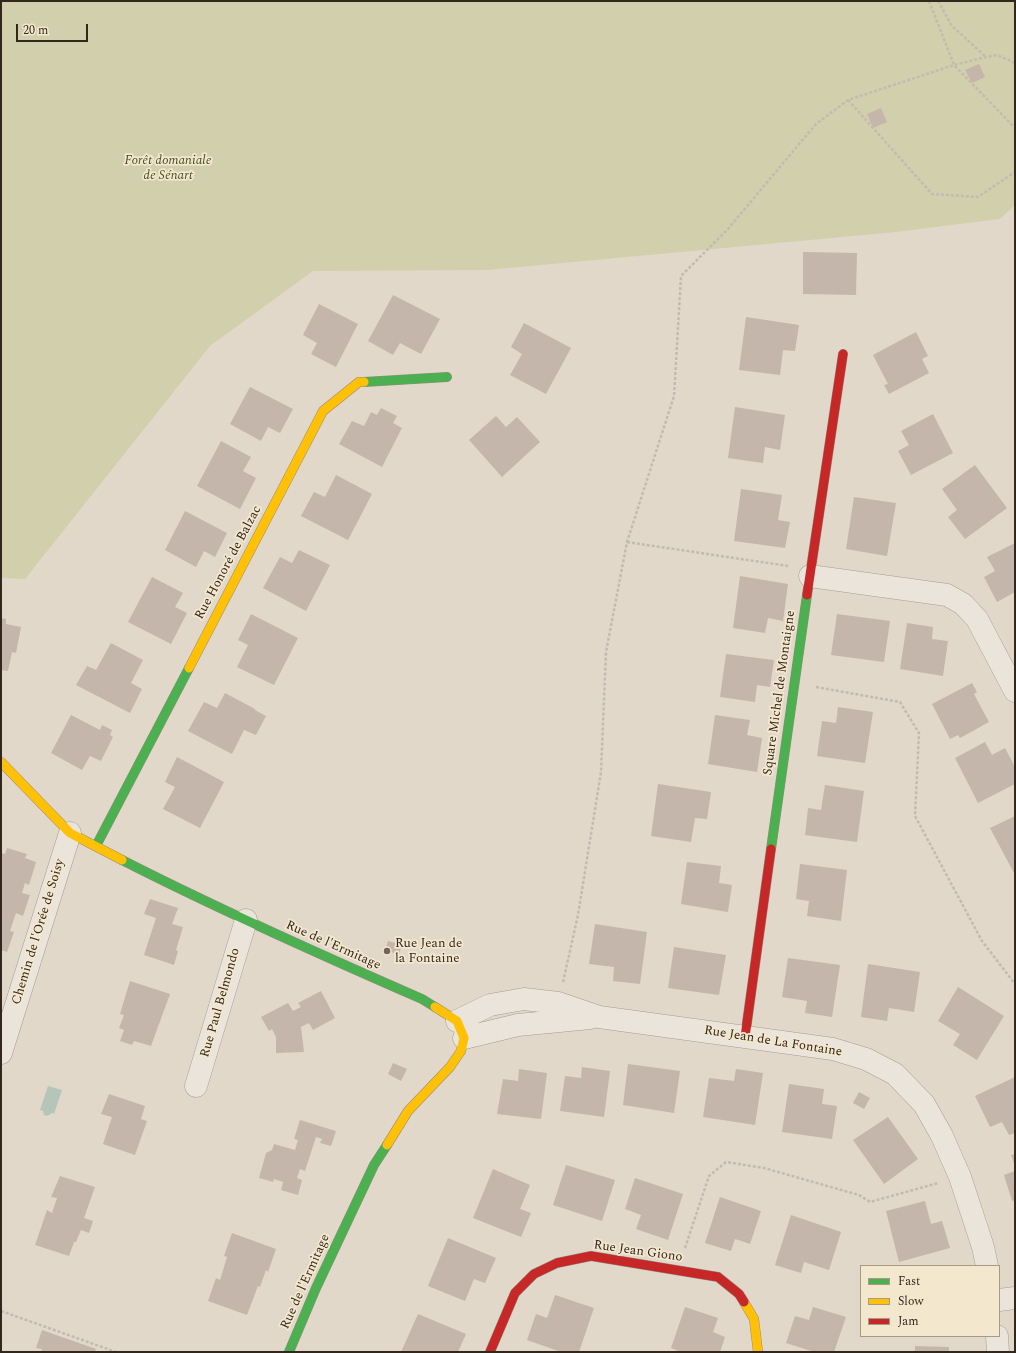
<!DOCTYPE html>
<html>
<head>
<meta charset="utf-8">
<style>
  body { margin:0 }
  #map { position:relative; width:1016px; height:1353px; overflow:hidden; background:#e1d8c9; font-family:Spectral,serif }
  canvas { display:block }
  .frame { position:absolute; inset:0; border:2px solid #33261c; pointer-events:none }
  .legend { position:absolute; left:860px; top:1265px; width:140px; height:72px; box-sizing:border-box; background:#f3e7ce; border:1px solid #a69a87; margin:0; padding:5px 7px; list-style:none; font-size:12px; color:#33261c }
  .legend li { display:flex; align-items:center; gap:8px; height:20px }
  .legend b { width:20px; border:1px solid #a69a87 }
  .scale { position:absolute; left:16px; top:24px; width:72px; height:18px; box-sizing:border-box; border:2px solid #33261c; border-top:0; padding-left:5px; font-size:12px; line-height:14px; white-space:nowrap; color:#33261c; -webkit-text-stroke:3px #f3e7ce; paint-order:stroke }
</style>
</head>
<body>
<div id="map">
<canvas width="1016" height="1353"></canvas>
<div class="frame"></div>
<ul class="legend">
<li><b style="height:5px;background:#4caf50"></b>Fast</li>
<li><b style="height:5px;background:#ffc107"></b>Slow</li>
<li><b style="height:5px;background:#c62828"></b>Jam</li>
</ul>
<div class="scale">20 m</div>
</div>
<script>
const ctx = document.querySelector('canvas').getContext('2d');
ctx.lineJoin = 'round';
function fill(path, color) {
  ctx.fillStyle = color;
  ctx.fill(path, 'evenodd');
}
function trace(path, color, width, dash) {
  ctx.strokeStyle = color;
  ctx.lineWidth = width;
  ctx.lineCap = dash ? 'butt' : 'round';
  ctx.setLineDash(dash || []);
  ctx.stroke(path);
}
function drawText(font, color, halo, rows, align = 'center') {
  ctx.font = font + ' Spectral,serif';
  ctx.lineWidth = 3.5;
  ctx.setLineDash([]);
  ctx.textBaseline = 'middle';
  ctx.strokeStyle = halo;
  ctx.fillStyle = color;
  for (const [text, x, y, turn = 0] of rows) {
    ctx.save();
    ctx.translate(x, y);
    ctx.rotate((+turn || 0) * Math.PI / 180);
    ctx.textAlign = isNaN(turn) ? turn : align;
    if (halo) ctx.strokeText(text, 0, 0);
    ctx.fillText(text, 0, 0);
    ctx.restore();
  }
}
fill(new Path2D(`
  M1 1H1015V205L1000 219 896 232 487 270 313 271 210 346 25 579 1 578Z`), '#d2cfac');
fill(new Path2D(`
  M48 1086 62 1090 54 1114 52 1113 47 1116 44 1115 43 1111 40 1110Z`), '#b5c5ba');
fill(new Path2D(`
  M979 64 985 77 972 83 965 70Z
  M881 108 887 122 873 128 867 114Z
  M803 252 857 253 856 295 803 294Z
  M393 295 440 319 421 354 400 343 393 355 368 341Z
  M319 304 358 324 336 367 311 354 317 343 303 335Z
  M746 317 799 325 795 351 783 350 780 375 739 370Z
  M524 323 571 348 546 394 510 375 522 354 511 347Z
  M916 332 928 356 922 359 929 373 889 394 884 385 888 384 873 355Z
  M250 387 293 409 280 433 268 427 261 441 230 424Z
  M735 407 785 415 780 450 765 447 763 463 728 458Z
  M381 408 397 416 393 423 402 428 382 467 339 444 352 421 364 426 371 412 377 415Z
  M933 414 953 453 911 475 898 451 909 445 901 431Z
  M496 416 506 427 517 417 540 442 502 477 469 440Z
  M221 441 251 457 243 471 256 478 240 509 197 486Z
  M975 465 1007 508 965 539 948 517 957 510 942 489Z
  M336 475 372 494 348 540 301 516 314 492 325 497Z
  M741 489 782 495 778 520 790 522 785 548 734 541Z
  M854 497 896 503 887 556 846 549Z
  M185 511 227 533 215 557 204 551 196 567 165 550Z
  M1015 543V592L997 602 984 577 995 571 987 557Z
  M299 550 330 565 306 611 263 588 280 557 292 563Z
  M740 576 788 584 783 621 768 618 765 633 733 628Z
  M152 577 183 593 175 607 187 613 171 644 128 622Z
  M251 614 298 638 274 685 237 667 248 645 238 640Z
  M837 614 890 621 884 662 831 655Z
  M1 618 6 619V624L21 627 16 653 12 652 8 671 1 670Z
  M907 623 933 627 932 639 948 641 943 676 900 669Z
  M111 643 143 660 131 683 142 689 130 713 76 685 87 666 96 670Z
  M726 654 774 660 770 687 757 685 755 702 720 697Z
  M972 683 977 692 974 694 989 722 960 738 958 735 950 739 932 704Z
  M225 693 255 709V710L266 716 256 735 244 730 232 754 188 731 204 702 217 708Z
  M838 707 873 712 865 763 817 756 822 721 836 723Z
  M71 715 100 730 102 725 112 730 110 735 113 737 101 761 90 756 82 770 51 753Z
  M715 715 750 720 747 735 762 738 757 772 708 764Z
  M985 742 992 755 1005 748 1015 767V784L978 803 955 758Z
  M177 757 224 782 200 828 163 809 175 787 165 782Z
  M658 784 711 792 707 819 695 818 691 842 651 836Z
  M825 785 864 791 857 842 805 835 808 808 821 810Z
  M1015 816V875L990 828Z
  M7 848 27 854 25 858 36 862 29 885 25 883 22 893 30 895 23 916 16 913 10 931 14 932 7 952 1 950V853L5 854Z
  M687 862 721 866 719 883 732 885 728 912 681 904Z
  M800 864 847 870 841 921 807 916 809 901 796 899Z
  M150 899 178 908 172 924 183 927 176 950 178 951 174 965 144 955 156 918 144 914Z
  M595 924 647 932 640 984 613 981 614 967 589 964Z
  M388 941 402 945 399 954 385 951Z
  M674 947 726 955 719 995 668 988Z
  M788 958 840 965 832 1017 805 1013 807 1001 782 997Z
  M868 964 920 972 914 1012 889 1008 887 1021 861 1017Z
  M130 981 170 994 151 1046 134 1041 132 1045 120 1041 124 1030 119 1028 124 1015 120 1014Z
  M958 987 1004 1016 977 1060 953 1045 960 1034 938 1021Z
  M321 991 335 1018 313 1030 309 1023 301 1027 304 1052 276 1053V1037L272 1029 269 1031 261 1017 288 1003 293 1011 301 1007 298 1003Z
  M393 1063 407 1069 401 1081 388 1074Z
  M628 1064 680 1071 674 1113 623 1105Z
  M582 1067 610 1071 604 1117 560 1111 565 1076 581 1078Z
  M519 1069 547 1073 541 1119 497 1114 503 1079 518 1081Z
  M736 1069 763 1073 755 1125 703 1117 709 1078 734 1081Z
  M1015 1077V1133L1009 1135 1002 1122 990 1127 975 1096Z
  M789 1084 824 1089 822 1104 837 1106 832 1139 782 1132Z
  M859 1092 870 1098 864 1109 853 1103Z
  M109 1094 145 1106 141 1119 147 1121 135 1155 103 1144 112 1117 101 1114Z
  M888 1117 918 1159 884 1184 853 1140Z
  M300 1120 336 1131 331 1146 320 1143 322 1139 316 1137 305 1171 300 1169 297 1178 302 1180 298 1195 281 1190 283 1182 274 1179 273 1182 259 1178 266 1153 272 1150 274 1144 295 1150 298 1140 294 1139Z
  M1015 1154V1166L1011 1155Z
  M566 1165 615 1180 602 1221 553 1205Z
  M493 1169 530 1185 520 1209 531 1213 521 1237 473 1218Z
  M1015 1171V1200L1012 1201 1004 1175Z
  M60 1176 95 1187 84 1218 93 1221 89 1233 81 1230 76 1242H74L69 1256 35 1245 47 1210 52 1213 57 1198 51 1197Z
  M635 1178 683 1194 668 1240 636 1229 641 1215 625 1209Z
  M720 1197 761 1211 750 1244 735 1239 731 1251 705 1243Z
  M925 1201 931 1224 942 1221 950 1248 899 1262 886 1211Z
  M791 1215 841 1232 829 1270 804 1262 801 1273 775 1265Z
  M232 1233 276 1249 268 1272 266 1270 260 1287 258 1286 247 1315 208 1301 216 1278 220 1280 227 1257 224 1256Z
  M448 1238 496 1258 485 1283 474 1279 465 1301 428 1286Z
  M555 1295 594 1308 579 1352H561L527 1340 536 1314 547 1318Z
  M685 1307 718 1318 713 1332 725 1337 720 1352H681L671 1348Z
  M813 1307 846 1317 834 1352H814L786 1343 795 1316 809 1320Z
  M418 1314 466 1334 458 1352H401Z
  M42 1330 96 1349 95 1352H41L42 1349 36 1348Z
  M915 1346 949 1347V1352H915Z`), '#c4b6aa');
const street = new Path2D(`
  M810 576 947 595 963 604 977 619 1015 691
  M457 1021 490 1005 524 999 558 1003 599 1017 833 1049 866 1059 895 1074 924 1104 942 1136 960 1177 983 1247 987 1266
  M464 1038 518 1025 590 1018
  M1 1053 70 833
  M196 1086 246 920
  M999 1300 1015 1298
  M997 1336 998 1352`);
const fast = new Path2D(`
  M364 382 447 377
  M96 846 189 668
  M771 849 807 595
  M122 860C220 910 321 955 422 999L435 1007
  M289 1352 316 1288 374 1165 387 1145`);
const slow = new Path2D(`
  M189 668 323 411 359 382H364
  M1 762 70 833 122 860
  M387 1145 408 1111 450 1067 461 1051 464 1038 457 1021 435 1007
  M744 1302 754 1319 758 1352`);
const jam = new Path2D(`
  M807 595 843 354
  M745 1037 771 849
  M490 1352 515 1293 534 1274 557 1263 591 1256 718 1277 739 1294 744 1302`);
trace(street, '#a69d93', 23);
trace(fast, '#968d83', 10);
trace(slow, '#968d83', 10);
trace(jam, '#968d83', 10);
trace(new Path2D(`
  M929 1 954 65 1015 128
  M938 1 952 26 986 57
  M848 100 932 194 978 197 1015 172
  M627 542 788 566
  M816 687 900 702 919 733 915 816 982 941 1015 984
  M563 982 578 915 601 772 606 652 627 542 674 396 681 276 727 230 816 124 848 100 954 65 986 57 997 55 1015 63
  M685 1248 709 1176 726 1162 764 1168 859 1195 870 1202 938 1183
  M1 1311 116 1352`), '#c2bbb2', 2.5, [3, 2]);
trace(street, '#eae4db', 22);
trace(fast, '#4caf50', 9);
trace(slow, '#ffc107', 9);
trace(jam, '#c62828', 9);
for (const [x, y, r, color] of [
  [387,951,4,"#706459"]
]) {
  const dot = new Path2D();
  dot.arc(x, y, r, 0, 2 * Math.PI);
  ctx.fillStyle = color;
  ctx.fill(dot);
  trace(dot, '#f3e7ce', 1.5);
}
drawText('italic 13px', '#464f24', '#f3e7ce', [
  ["Forêt domaniale",168,161],
  ["de Sénart",168,176]
]);
drawText('13px', '#33261c', '#f3e7ce', [
  ["Rue Honoré de Balzac",229,563,-62],
  ["Square Michel de Montaigne",780,693,-82],
  ["Chemin de l'Orée de Soisy",39,932,-73],
  ["Rue de l'Ermitage",333,946,24],
  ["Rue Paul Belmondo",221,1003,-74],
  ["Rue Jean de La Fontaine",773,1042,9],
  ["Rue Jean Giono",638,1252,8],
  ["Rue de l'Ermitage",306,1282,-66]
]);
drawText('13px', '#33261c', '#f3e7ce', [
  ["Rue Jean de",395,944],
  ["la Fontaine",395,959]
], 'left');
</script>
</body>
</html>
